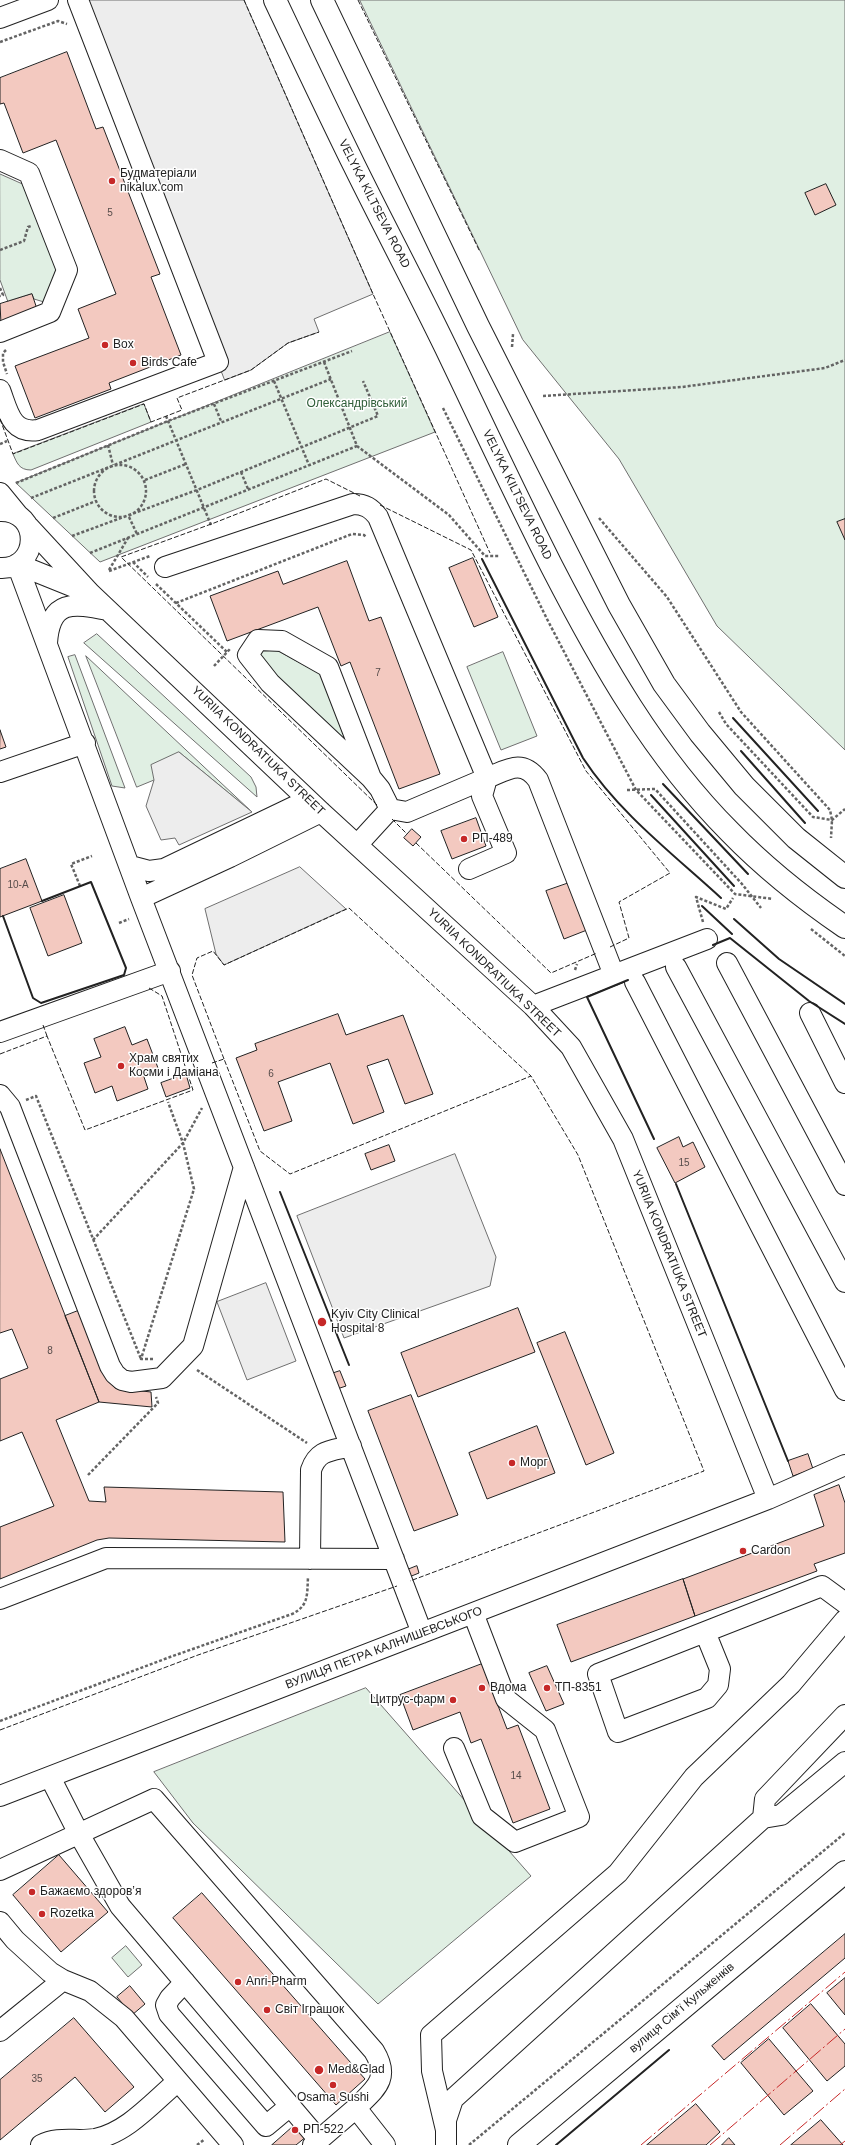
<!DOCTYPE html>
<html>
<head>
<meta charset="utf-8">
<style>
  body { margin:0 }
  canvas { display:block; background:#fff }
</style>
</head>
<body>
<canvas width="845" height="2145"></canvas>
<script>
const ctx = document.querySelector('canvas').getContext('2d');
ctx.lineJoin = 'round';
function fill(path, color) {
  ctx.fillStyle = color;
  ctx.fill(path, 'evenodd');
}
function trace(path, color, width, dash) {
  ctx.strokeStyle = color;
  ctx.lineWidth = width;
  ctx.lineCap = dash ? 'butt' : 'round';
  ctx.setLineDash(dash || []);
  ctx.stroke(path);
}
function drawText(font, color, halo, rows, align = 'center') {
  ctx.font = font + ' Helvetica,sans-serif';
  ctx.lineWidth = 3;
  ctx.setLineDash([]);
  ctx.textBaseline = 'middle';
  ctx.strokeStyle = halo;
  ctx.fillStyle = color;
  for (const [text, x, y, turn = 0] of rows) {
    ctx.save();
    ctx.translate(x, y);
    ctx.rotate((+turn || 0) * Math.PI / 180);
    ctx.textAlign = isNaN(turn) ? turn : align;
    if (halo) ctx.strokeText(text, 0, 0);
    ctx.fillText(text, 0, 0);
    ctx.restore();
  }
}
const green = new Path2D(`
  M360 0H845V750L717 626 619 459 523 340Z
  M0 174 27 186 58 265 44 302 34 299 32 294 8 302 0 280Z
  M390 332 435 432 100 562 16 483Z
  M144 404 151 422 31 470C19 470 17 463 13 454Z
  M97 634 251 777 256 787 257 797 84 643Z
  M269 646 326 677 361 759 256 659 259 650Z
  M503 652 537 736 501 750 467 667Z
  M75 655 125 788 112 786 68 657Z
  M86 656 252 812 179 752 154 780 137 787Z
  M366 1688 531 1876 378 2004 193 1823 154 1772Z
  M126 1946 142 1965 128 1977 112 1958Z`);
fill(green, '#e0efe3');
trace(green, '#6f6f6f', 1);
const parking = new Path2D(`
  M78 0H244L373 294 314 319 319 332 288 343 251 370 225 380Z
  M179 752 252 812 179 845 175 838 161 840 146 806 154 780 151 765Z
  M300 867 346 909 224 965 216 954 205 909Z
  M455 1154 496 1257 490 1286 344 1338 297 1216Z
  M266 1283 296 1361 247 1380 217 1302Z`);
fill(parking, '#ededed');
trace(parking, '#6f6f6f', 1);
const building = new Path2D(`
  M67 52 96 129 103 127 160 274 151 277 181 355 109 383 111 389 35 418 15 366 89 338 78 309 116 294 56 140 23 153 4 103 0 104V78Z
  M826 184 836 205 815 215 805 193Z
  M32 294 38 312 1 324 0 304Z
  M845 519V540L837 522Z
  M473 558 498 617 474 627 449 568Z
  M347 561 369 621 381 617 440 774 399 789 350 662 341 666 318 607 227 641 210 596 278 571 283 584Z
  M0 730 6 747 0 749Z
  M476 818 486 846 452 859 441 831Z
  M412 829 421 837 413 846 404 838Z
  M26 859 42 901 0 917V869Z
  M569 883 587 930 564 939 546 891Z
  M64 895 82 943 48 956 30 908Z
  M338 1014 346 1035 403 1015 433 1094 405 1104 388 1059 367 1066 384 1112 353 1124 330 1063 278 1082 292 1121 264 1131 236 1058 257 1050 255 1044Z
  M125 1027 132 1045 147 1039 158 1068 143 1074 148 1089 117 1101 112 1086 95 1093 84 1063 101 1057 94 1039Z
  M186 1074 190 1088 166 1097 161 1083Z
  M679 1137 683 1147 693 1142 705 1167 675 1183 657 1148Z
  M389 1145 395 1161 371 1170 365 1154Z
  M0 1149 99 1402 56 1420 89 1501 106 1502 104 1487 283 1492 285 1542 109 1538 97 1540 0 1579V1527L54 1506 22 1432 0 1441V1379L28 1368 12 1329 0 1333Z
  M518 1308 535 1352 418 1397 401 1353Z
  M83 1309 109 1381 115 1388 151 1392 152 1407 99 1402 65 1316Z
  M565 1332 614 1453 586 1465 537 1343Z
  M340 1371 346 1386 337 1389 331 1374Z
  M411 1395 458 1515 414 1531 368 1411Z
  M537 1426 555 1473 487 1499 469 1453Z
  M808 1454 813 1469 793 1476 788 1461Z
  M839 1485 845 1503V1553L814 1564 817 1571 695 1616 683 1579 824 1526 814 1495Z
  M417 1566 419 1573 409 1577 407 1570Z
  M683 1579 695 1616 571 1662 557 1625Z
  M482 1664 507 1729 518 1725 550 1809 513 1823 481 1739 471 1743 460 1712 413 1730 400 1695Z
  M547 1666 564 1704 546 1711 529 1673Z
  M59 1855 108 1912 61 1952 13 1895Z
  M202 1893 365 2079 336 2105 173 1918Z
  M845 1934V1958L724 2060 712 2046Z
  M845 1978V2015L827 1993Z
  M130 1986 145 2004 132 2015 117 1997Z
  M811 2004 845 2044V2066L827 2081 783 2028Z
  M74 2018 134 2087 105 2112 75 2077 0 2140V2080Z
  M769 2039 813 2091 784 2115 741 2063Z
  M696 2104 720 2132 706 2145H647Z
  M821 2120 843 2145H791Z
  M296 2124 307 2136 296 2145H272Z
  M729 2138 735 2145H722Z`);
fill(building, '#f3c9c0');
trace(building, '#222', 1);
const minor = new Path2D(`
  M0 18 48 0
  M0 160 29 173 67 270 50 312 0 332
  M0 390C8 411 11 434 38 430L218 362 78 0
  M0 493 18 515
  M0 511C42 510 40 570 0 568
  M29 527 90 593 321 812 533 1006 571 1047 623 1139 768 1499
  M17 564 141 898 422 1633
  M17 564 84 591
  M165 567 353 504C365 504 371 508 378 517L487 778 407 812 390 809
  M47 643C50 599 73 603 108 610
  M0 772 85 743
  M371 778 270 683 248 655 258 640 282 641 328 667 371 778 380 789 390 809
  M358 844 390 809
  M130 866 149 871 164 869 308 800
  M469 869 506 853 482 796 487 778C507 770 522 758 538 780L614 975
  M141 898 230 857 321 812
  M727 963 845 1185
  M676 967 845 1282
  M635 982 845 1390
  M533 1006 707 939
  M810 1013 845 1083
  M0 1032 170 971
  M0 1095 10 1107 110 1366 115 1374 122 1380 131 1382 162 1378 193 1346 244 1167
  M310 1559 311 1470C318 1449 332 1451 351 1446
  M0 1599 106 1558 394 1559
  M705 1632 720 1669 718 1685 707 1698 618 1732 598 1674 822 1586 845 1603
  M454 1748 482 1816 515 1842 579 1817 545 1730 506 1699 473 1613
  M50 1777 79 1834 120 1906 319 2140
  M0 1796 768 1499 845 1465
  M763 1818 765 1799 845 1715
  M0 1870 154 1799 374 2051C391 2079 375 2089 356 2108
  M0 1922 15 1940 50 1972 63 1980 90 1991 124 2018 233 2145
  M185 1982 170 1998 166 2005 169 2014 266 2126 290 2106
  M0 2031 63 1980
  M446 2130 432 2071 431 2035 618 1873 694 1777 791 1684 845 1620
  M41 2145C59 2136 76 2142 95 2139 127 2133 153 2102 177 2082
  M313 2145 356 2108 385 2145
  M446 2145V2120L453 2099 763 1818 781 1815 845 1762`);
const major = new Path2D(`
  M275 0C301 55 327 110 354 165 384 226 416 286 446 348 481 421 515 494 552 567 601 662 654 756 730 832 765 868 804 899 845 927
  M322 0 478 326 619 605 664 684 700 733 744 786 796 838 845 877
  M519 2145 845 1872`);
trace(minor, '#222', 22);
trace(major, '#222', 24);
trace(new Path2D(`
  M0 42 58 21 67 24
  M0 250 24 241 28 227 31 226
  M0 288 3 295 0 296
  M512 347 513 334
  M6 350 3 353V362L7 374
  M324 362 357 446 449 515 485 556H500
  M274 381 309 465
  M543 396 682 387 825 368 845 360
  M214 404 221 421
  M443 408 547 619 636 790 735 894 773 899
  M166 416 211 525
  M0 444 7 441
  M108 445 113 465
  M94 491a26 26 0 1 1 52 0a26 26 0 1 1-52 0Z
  M241 472 248 489
  M145 480 186 464
  M16 483 168 421 352 351
  M31 498 331 379
  M129 517 137 534
  M53 518 96 501
  M599 518 667 597 741 712 830 810 832 820 831 838
  M72 536 197 490 378 416 363 381
  M90 553 357 446
  M133 562 148 577
  M109 570 128 538
  M109 571 150 556
  M156 584 228 653
  M176 603 352 534 364 535 366 537
  M214 666 230 649
  M719 712 726 724 813 817 832 820 845 809
  M627 790 655 789 742 884 761 908
  M80 886 71 864 92 856
  M703 922 696 897 726 909 733 898
  M119 923 129 919
  M811 929 845 956
  M575 970 577 964
  M26 1100 36 1096 141 1359
  M93 1240 183 1143 168 1102
  M153 1359H141L194 1189 183 1143 202 1108
  M197 1370 307 1443
  M88 1475 158 1403 156 1397
  M0 1721 170 1657 292 1614C309 1606 307 1594 308 1577
  M197 2145 205 2139
  M469 2145 845 1833`), '#646464', 2.5, [3, 2]);
trace(minor, '#fff', 20);
trace(major, '#fff', 22);
trace(new Path2D(`
  M244 0 373 294 490 553
  M358 0 480 252
  M0 419 13 454 144 404 151 422 182 410 177 398 251 370 288 343 319 332
  M360 496 326 479 214 523 121 557 377 805
  M380 505 471 550 586 771 670 873 619 902 629 938 610 947
  M392 819 407 834
  M416 843 551 973 597 953
  M149 988 162 996 187 1072
  M43 1025 47 1036
  M0 1054 47 1036 85 1130 193 1090 187 1072 199 1068
  M224 1059 192 975 197 958 213 951 224 965 349 908 531 1076
  M212 1063 224 1059 260 1151 290 1174 531 1076 578 1155 704 1471 410 1581
  M0 1730 198 1655 397 1586`), '#222', 1, [5, 2]);
trace(new Path2D(`
  M482 559 583 758C619 813 673 854 721 898
  M733 718 818 811
  M741 751 805 823
  M663 784 748 874
  M651 795 734 886
  M702 906 732 934
  M3 916 33 998 41 1003 124 975 126 968 91 882 42 901
  M734 919 779 959 845 1004
  M713 945 730 938 809 1001 845 1024
  M628 980 587 997 654 1139
  M676 1184 788 1461
  M280 1192 349 1365
  M556 2145 669 2050`), '#222', 2);
trace(new Path2D(`
  M641 2145 845 1972
  M710 2145 845 2029
  M780 2145 845 2089
  M840 2145 845 2141`), '#c62828', 1, [14, 3, 2, 3]);
for (const [x, y, r, color] of [
  [112,181,4,"#c62828"],
  [105,345,4,"#c62828"],
  [133,363,4,"#c62828"],
  [464,839,4,"#c62828"],
  [121,1066,4,"#c62828"],
  [322,1322,5,"#c62828"],
  [512,1463,4,"#c62828"],
  [743,1551,4,"#c62828"],
  [482,1688,4,"#c62828"],
  [547,1688,4,"#c62828"],
  [453,1700,4,"#c62828"],
  [32,1892,4,"#c62828"],
  [42,1914,4,"#c62828"],
  [238,1982,4,"#c62828"],
  [267,2010,4,"#c62828"],
  [319,2070,5,"#c62828"],
  [333,2085,4,"#c62828"],
  [295,2130,4,"#c62828"]
]) {
  const dot = new Path2D();
  dot.arc(x, y, r, 0, 2 * Math.PI);
  ctx.fillStyle = color;
  ctx.fill(dot);
  trace(dot, '#fff', 1.5);
}
drawText('10px', '#564c4a', null, [
  ["5",110,213],
  ["7",378,673],
  ["10-А",18,885],
  ["6",271,1074],
  ["15",684,1163],
  ["8",50,1351],
  ["14",516,1776],
  ["35",37,2079]
]);
drawText('12px', '#222', '#fff', [
  ["Будматеріали",120,174],
  ["nikalux.com",120,188],
  ["Box",113,345],
  ["Birds Cafe",141,363],
  ["РП-489",472,839],
  ["Храм святих",129,1059],
  ["Косми і Даміана",129,1073],
  ["Kyiv City Clinical",331,1315],
  ["Hospital 8",331,1329],
  ["Морг",520,1463],
  ["Cardon",751,1551],
  ["Вдома",490,1688],
  ["ТП-8351",555,1688],
  ["Цитрус-фарм",445,1700,"right"],
  ["Бажаємо здоровʼя",40,1892],
  ["Rozetka",50,1914],
  ["Anri-Pharm",246,1982],
  ["Світ Іграшок",275,2010],
  ["Med&Glad",328,2070],
  ["Osama Sushi",333,2098,"center"],
  ["РП-522",303,2130]
], 'left');
drawText('12px', '#222', '#fff', [
  ["VELYKA KILTSEVA ROAD",374,204,63],
  ["VELYKA KILTSEVA ROAD",517,495,64],
  ["YURIIA KONDRATIUKA STREET",258,751,44],
  ["YURIIA KONDRATIUKA STREET",494,973,44],
  ["YURIIA KONDRATIUKA STREET",669,1254,68],
  ["ВУЛИЦЯ ПЕТРА КАЛНИШЕВСЬКОГО",384,1648,-21],
  ["вулиця Сімʼї Кульженків",682,2008,-40]
]);
drawText('12px', '#2f5e38', '#fff', [
  ["Олександрівський",357,404]
]);
</script>
</body>
</html>
